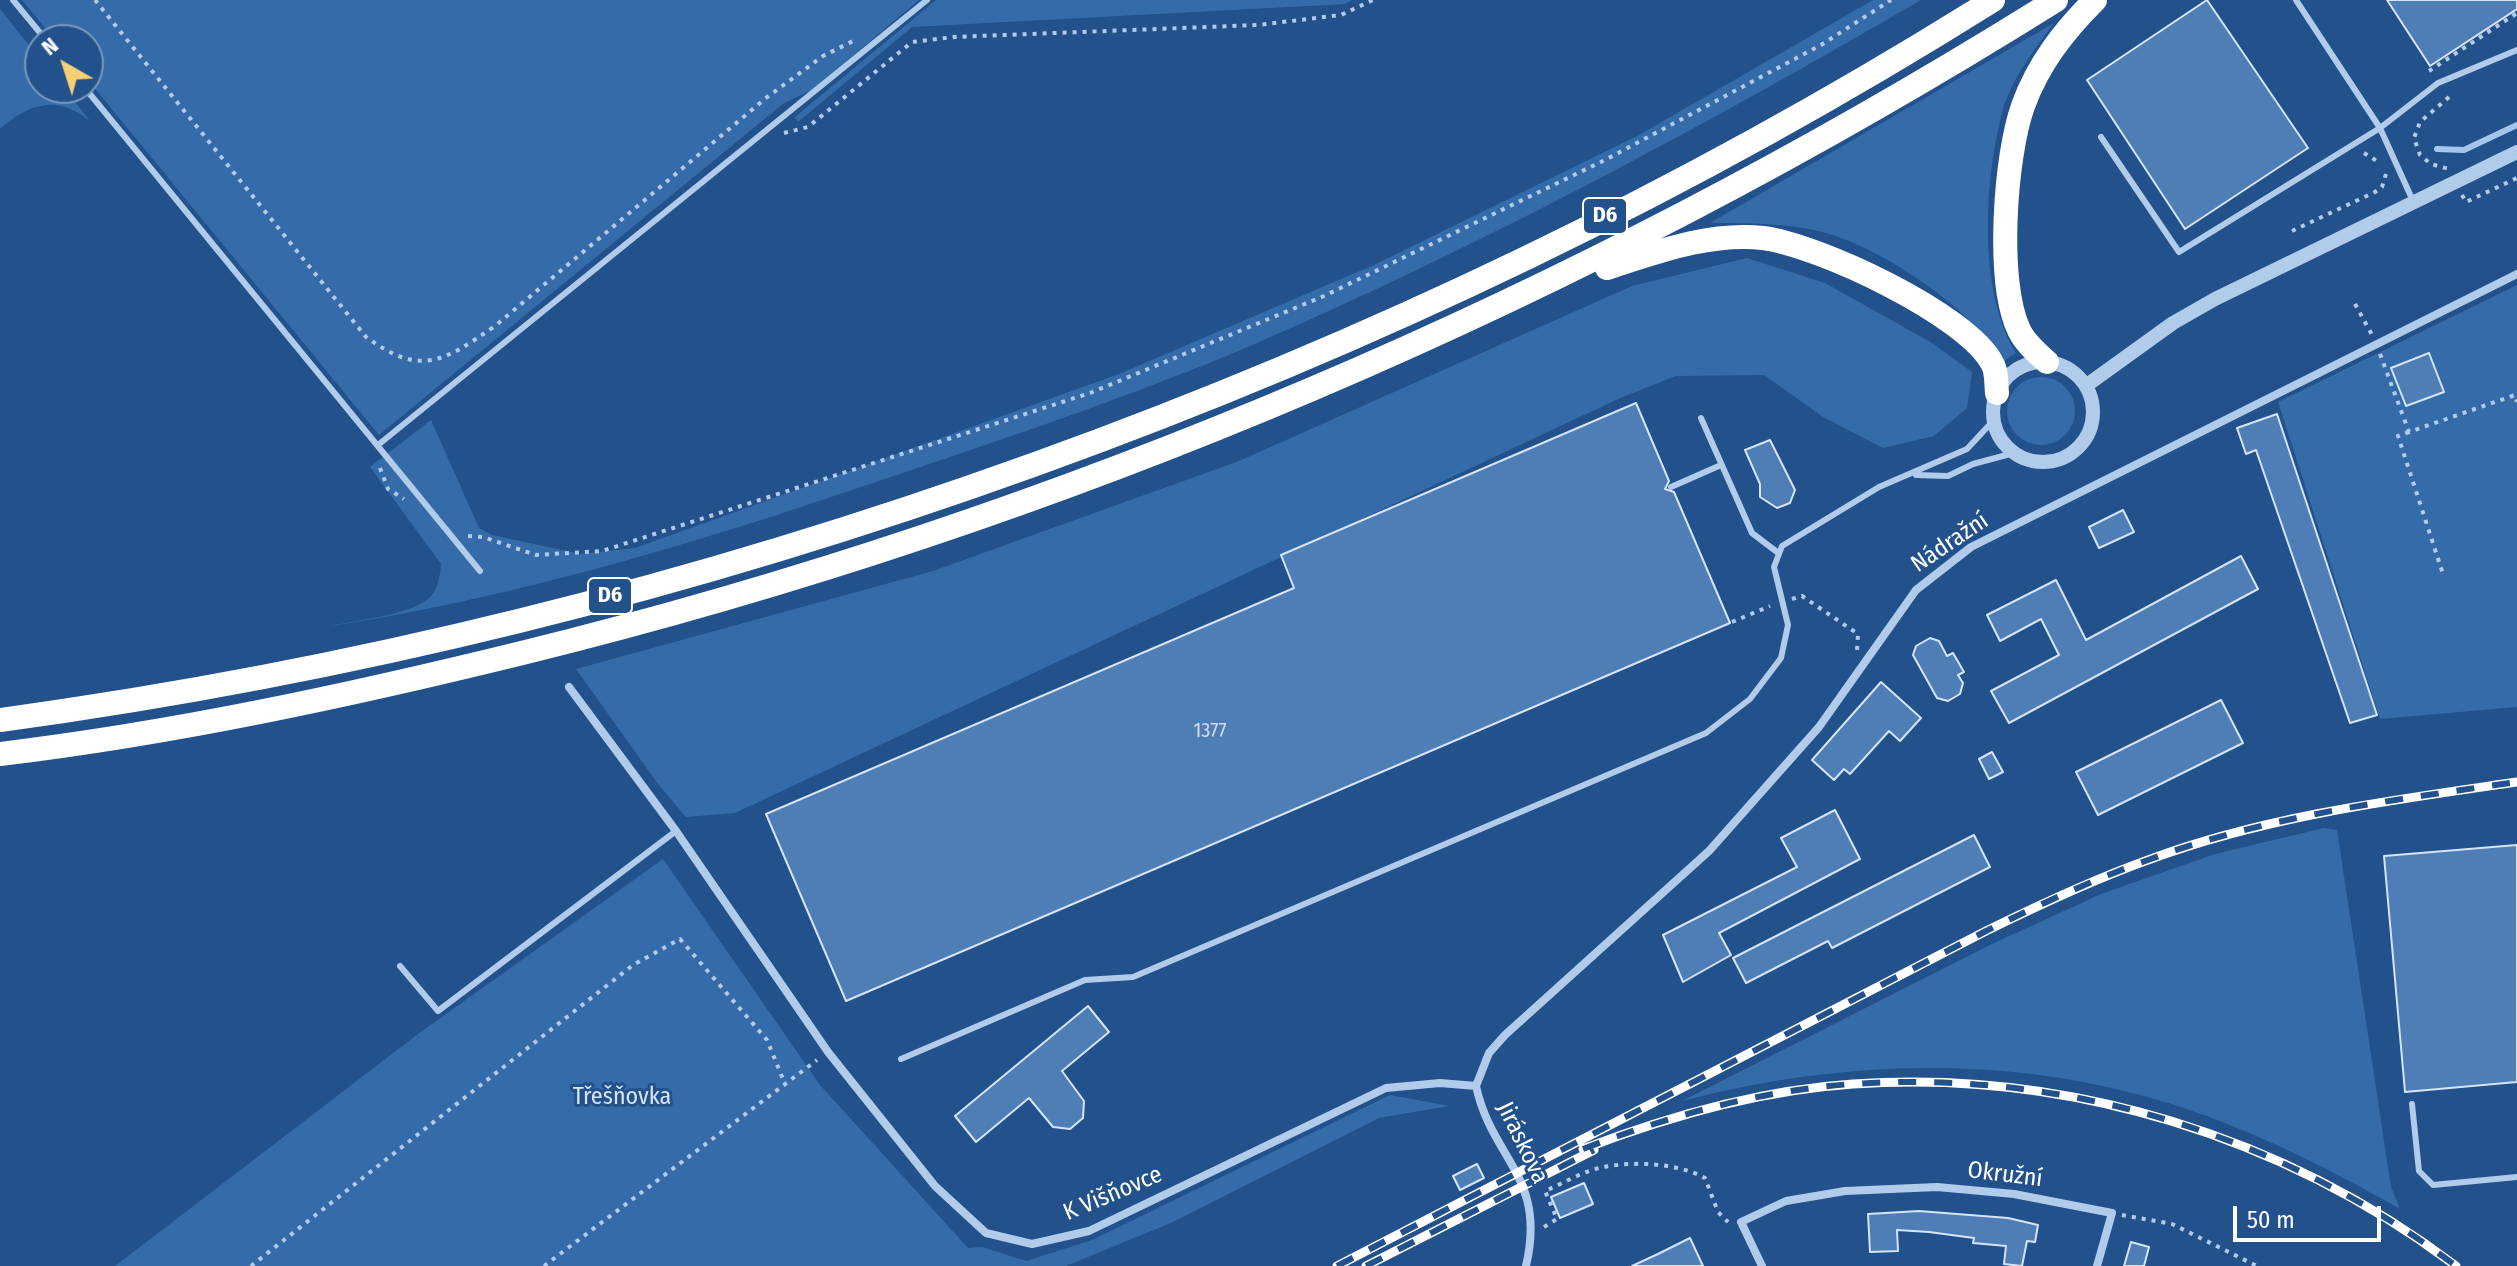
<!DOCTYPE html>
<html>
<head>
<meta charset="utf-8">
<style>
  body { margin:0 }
  #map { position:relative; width:2517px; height:1266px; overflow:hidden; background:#22518c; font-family:"Fira Sans Condensed",sans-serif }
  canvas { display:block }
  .north { position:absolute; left:24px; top:24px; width:80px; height:80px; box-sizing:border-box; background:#22518c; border:2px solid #7a97ba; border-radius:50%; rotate:321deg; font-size:22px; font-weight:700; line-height:32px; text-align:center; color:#fff }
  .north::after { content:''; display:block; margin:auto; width:28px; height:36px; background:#f7d073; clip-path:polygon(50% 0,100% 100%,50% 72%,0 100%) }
  .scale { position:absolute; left:2233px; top:1206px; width:148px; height:36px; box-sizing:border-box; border:4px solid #fff; border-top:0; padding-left:10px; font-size:24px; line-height:28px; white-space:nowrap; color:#fff; -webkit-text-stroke:6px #22518c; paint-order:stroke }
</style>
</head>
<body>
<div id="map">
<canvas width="2517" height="1266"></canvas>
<div class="north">N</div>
<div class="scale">50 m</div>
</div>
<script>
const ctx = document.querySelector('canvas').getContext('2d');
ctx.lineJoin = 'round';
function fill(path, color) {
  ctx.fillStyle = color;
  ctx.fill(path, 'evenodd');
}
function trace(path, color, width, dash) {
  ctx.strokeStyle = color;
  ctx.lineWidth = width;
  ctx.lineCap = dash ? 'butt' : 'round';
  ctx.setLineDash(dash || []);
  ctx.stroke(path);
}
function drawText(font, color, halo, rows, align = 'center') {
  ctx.font = font + ' "Fira Sans Condensed",sans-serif';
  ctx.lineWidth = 6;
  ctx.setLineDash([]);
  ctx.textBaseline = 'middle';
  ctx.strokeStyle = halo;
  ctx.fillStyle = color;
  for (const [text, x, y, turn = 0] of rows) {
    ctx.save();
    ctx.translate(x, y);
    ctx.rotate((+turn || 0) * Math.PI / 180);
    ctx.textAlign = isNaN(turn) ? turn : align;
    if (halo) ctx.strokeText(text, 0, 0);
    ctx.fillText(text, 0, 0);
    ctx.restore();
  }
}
fill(new Path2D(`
  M22 0H919L812 90 784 103 379 435 88 80V40H55Z
  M936 0H1352L1345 4 912 27 798 122 795 117Z
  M1873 0H1921C1717 119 1507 232 1291 328 1158 388 1015 435 876 482 697 543 511 599 324 627 351 621 407 616 428 599 438 591 440 576 441 564L370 467 431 420 479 528 492 535 580 554 635 548 1119 374 1374 265 1639 135Z
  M0 9 40 59V88H64L90 121C57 95 31 102 0 129Z
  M2054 23C2034 50 2010 81 2002 113 1984 182 1978 292 2016 353L2004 361C1969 306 1873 240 1809 229 1777 223 1743 223 1710 223Z
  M1747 258 1825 283 1932 343 1972 372 1967 408 1934 436 1883 448 1823 417 1764 375 1676 376 1618 399 735 813 686 817 658 784 576 669 933 571 1239 461 1632 286Z
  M2517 285V707L2380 719 2278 402Z
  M2007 411a34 34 0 1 1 68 0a34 34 0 1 1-68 0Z
  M2324 828 2337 830 2391 1187 2400 1209C2321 1164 2239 1123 2151 1098 1998 1054 1834 1061 1682 1101L1992 944 2101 894 2215 854Z
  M663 859 820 1085 968 1248 982 1247 1026 1261 1092 1240 1390 1095 1449 1106 1379 1118 1173 1222 1066 1266H115L418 1034Z`), '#366ba9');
trace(new Path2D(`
  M2437 149 2464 150 2517 125`), '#a5c6ec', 6);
const building = new Path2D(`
  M2207 0 2308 148 2185 229 2087 80Z
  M2387 0H2517V9L2430 66Z
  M2429 353 2444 392 2406 406 2391 368Z
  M1636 403 1669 481 1665 489 1674 492 1730 623 846 1001 766 814 1294 588 1281 555Z
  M2277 414 2377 715 2350 723 2256 450 2246 454 2237 428Z
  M1770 440 1795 490 1790 503 1777 508 1760 497V484L1745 450Z
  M2123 510 2134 532 2099 548 2089 527Z
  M2241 556 2258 589 2009 723 1991 691 2059 655 2041 619 2000 641 1987 615 2056 580 2086 640Z
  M1930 638 1939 641 1947 656 1953 653 1964 672 1958 675 1963 683 1960 694 1948 701 1937 698 1913 655 1916 646Z
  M1881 682 1921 718 1900 741 1889 731 1850 774 1844 769 1834 780 1812 760Z
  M2221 700 2243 743 2098 815 2076 772Z
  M1992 752 2003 772 1989 779 1979 759Z
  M1835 810 1860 859 1719 933 1731 955 1683 982 1663 935 1797 867 1781 838Z
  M1974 835 1990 867 1832 948 1828 941 1746 983 1733 958Z
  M2517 845V1082L2405 1092 2384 856Z
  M1088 1006 1109 1032 1062 1071 1084 1101 1083 1118 1070 1129 1053 1127 1029 1098 976 1142 955 1116Z
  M1477 1164 1484 1178 1460 1190 1453 1176Z
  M1584 1183 1593 1204 1560 1218 1551 1197Z
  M1919 1211 2008 1218 2038 1225 2035 1242 2027 1241 2022 1266 2004 1264 2006 1246 1973 1243 1974 1238 1929 1232 1897 1230 1898 1251 1870 1252 1868 1214Z
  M1690 1238 1703 1266H1632L1658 1254Z
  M2131 1242 2149 1247 2144 1266H2124Z`);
fill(building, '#4f7db5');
trace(building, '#d5e5f8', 2);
trace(new Path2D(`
  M95 0 366 337C421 377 443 362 495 326L766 98 823 56 857 39
  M2429 71 2517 13
  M2449 97 2420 122 2414 138 2420 155 2431 164 2449 169
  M784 133 808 127 912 42 954 37 1258 25 1341 15 1373 0
  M2364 153 2380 163
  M2462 195 2466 202 2517 178
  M2292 231 2375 192 2382 187 2386 174
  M2355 304 2372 335
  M2380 354 2409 432 2515 395 2517 402
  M2409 432 2398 436 2443 574
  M380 468 388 489 404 499
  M468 536 483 537 536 555 602 551 1090 393 1324 296 1603 161 1821 45 1891 0
  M1792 599 1802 596 1858 634 1857 651
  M1732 622 1770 606
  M2122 1215 2172 1224 2257 1266
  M1544 1227 1557 1219 1545 1191C1564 1183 1585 1170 1604 1167 1634 1161 1678 1163 1705 1178L1718 1212 1728 1222
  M251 1266 633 965 680 939 767 1040 785 1084
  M544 1266 817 1060`), '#b1cbeb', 4, [4, 6]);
trace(new Path2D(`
  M13 0 46 40
  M2296 0 2380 128 2413 201
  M85 88 480 571
  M2101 137 2179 252 2380 128 2438 83 2517 50
  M1701 418 1752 533 1777 552
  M378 445 927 0
  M1916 475 1948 476 1973 464 2014 453
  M1671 487 1721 465
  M400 966 438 1011 676 831
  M901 1059 1085 980 1133 977 1706 733 1750 699 1781 658 1788 625 1774 567 1782 546 1879 487 1967 449 1993 421
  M2412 1104 2419 1171 2433 1185 2517 1177`), '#b1cbeb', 6);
trace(new Path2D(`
  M569 687 676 831 828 1052 935 1186 986 1233 1032 1244 1089 1231 1386 1088 1440 1083 1476 1086
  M1476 1086 1489 1053 1505 1035 1709 851 1819 727 1916 590 1971 547 2517 274
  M1476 1086C1492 1160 1547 1176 1526 1266
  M1762 1266 1741 1222 1786 1201 1845 1191 1937 1187 2014 1194 2112 1213 2097 1266`), '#b1cbeb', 8);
trace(new Path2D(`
  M1993 412a50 50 0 1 1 100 0a50 50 0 1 1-100 0Z
  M2087 385 2173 323 2215 299 2517 152`), '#b1cbeb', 14);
trace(new Path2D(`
  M1607 268C1657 252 1710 232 1763 238 1818 245 1966 314 1992 363 1997 371 1996 383 1997 393
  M2047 362C2037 353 2025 343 2019 330 1996 282 2005 156 2023 106 2038 64 2064 31 2095 0
  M0 720C694 626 1399 373 1993 0
  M0 754C175 733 351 695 522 653 1066 519 1582 297 2056 0`), '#fff', 24);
const rail = new Path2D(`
  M1583 1149C1669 1116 1761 1090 1853 1084 2068 1069 2285 1137 2456 1266
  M1337 1266 1986 931C2039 905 2092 880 2148 860 2266 816 2393 800 2517 782
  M1366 1266 1594 1150`);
trace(rail, '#fff', 9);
trace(rail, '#22518c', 6, [18]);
drawText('20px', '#d3deec', null, [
  ["1377",1210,731]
]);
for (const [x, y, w] of [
  [1605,216,44],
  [610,596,44]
]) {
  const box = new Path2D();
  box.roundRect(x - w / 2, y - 18, w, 36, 6);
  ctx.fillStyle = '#22518c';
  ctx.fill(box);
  trace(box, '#fff', 2);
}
drawText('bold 22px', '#fff', null, [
  ["D6",1605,216],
  ["D6",610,596]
]);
drawText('24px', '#fff', '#22518c', [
  ["Nádražní",1950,543,-34],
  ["Jiráskova",1522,1143,64],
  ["Okružní",2005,1175,7],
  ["K Višňovce",1113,1194,-23]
]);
drawText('24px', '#d5e5f8', '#22518c', [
  ["Třešňovka",622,1097]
]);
</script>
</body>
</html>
